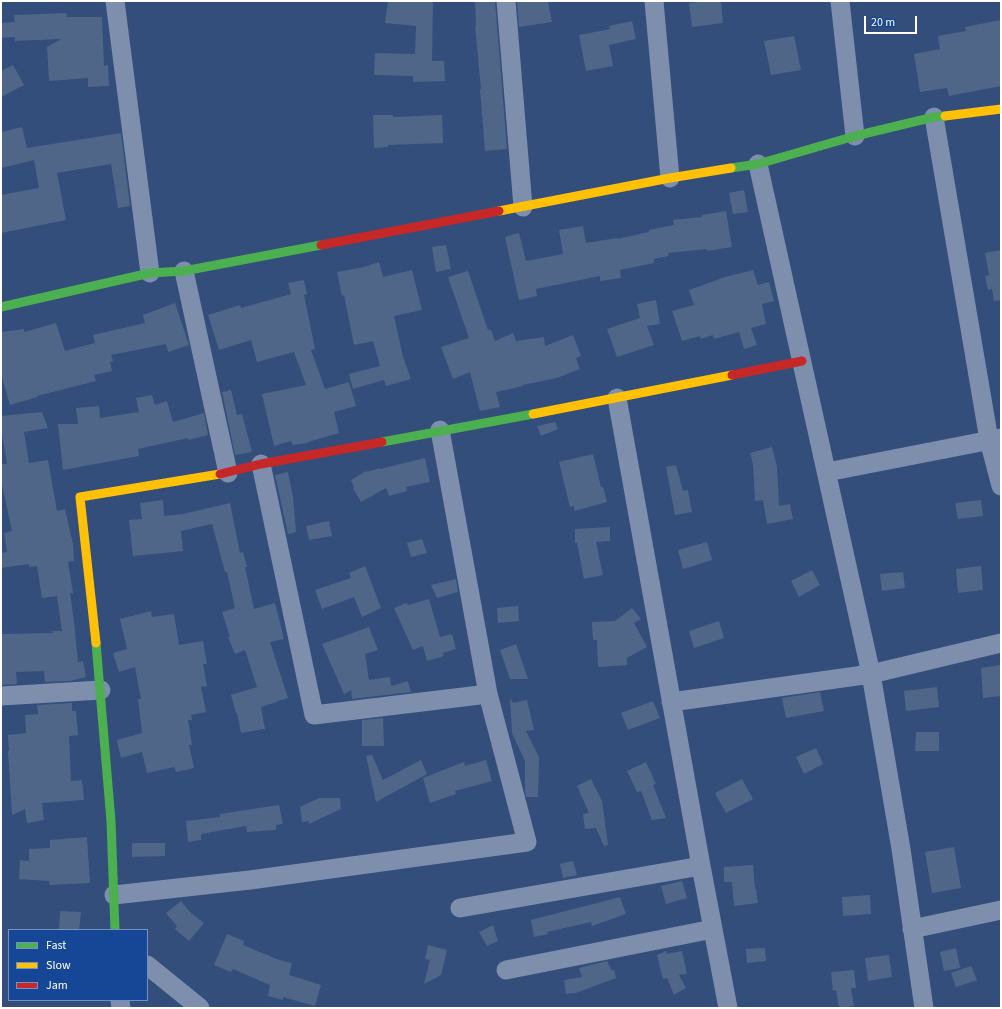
<!DOCTYPE html>
<html>
<head>
<meta charset="utf-8">
<style>
  body { margin:0 }
  #map { position:relative; width:1002px; height:1009px; overflow:hidden; background:#334e7a; font-family:"Source Sans 3",sans-serif }
  canvas { display:block }
  .frame { position:absolute; inset:0; border:2px solid #fff; pointer-events:none }
  .legend { position:absolute; left:8px; top:929px; width:140px; height:72px; box-sizing:border-box; background:#164797; border:1px solid #7391c1; margin:0; padding:5px 7px; list-style:none; font-size:12px; color:#fff }
  .legend li { display:flex; align-items:center; gap:8px; height:20px }
  .legend b { width:20px; border:1px solid #7391c1 }
  .scale { position:absolute; left:864px; top:16px; width:53px; height:18px; box-sizing:border-box; border:2px solid #fff; border-top:0; padding-left:5px; font-size:12px; line-height:14px; white-space:nowrap; color:#fff; -webkit-text-stroke:3px #164797; paint-order:stroke }
</style>
</head>
<body>
<div id="map">
<canvas width="1002" height="1009"></canvas>
<div class="frame"></div>
<ul class="legend">
<li><b style="height:5px;background:#4caf50"></b>Fast</li>
<li><b style="height:5px;background:#ffc107"></b>Slow</li>
<li><b style="height:5px;background:#c62828"></b>Jam</li>
</ul>
<div class="scale">20 m</div>
</div>
<script>
const ctx = document.querySelector('canvas').getContext('2d');
ctx.lineJoin = 'round';
function fill(path, color) {
  ctx.fillStyle = color;
  ctx.fill(path, 'evenodd');
}
function trace(path, color, width, dash) {
  ctx.strokeStyle = color;
  ctx.lineWidth = width;
  ctx.lineCap = dash ? 'butt' : 'round';
  ctx.setLineDash(dash || []);
  ctx.stroke(path);
}
fill(new Path2D(`
  M388 1H433L432 61H444L445 81 413 82V76L374 75 375 53 415 54 416 26 385 23Z
  M475 1H495L507 149 485 151 480 89H481L475 26H476Z
  M517 1H548L552 22 519 27Z
  M703 1H721L723 23 692 27 689 3Z
  M66 13 67 17H102L104 66 108 65 109 86 88 87V78L49 81 47 47 61 39 15 41V37L1 38V23L15 22 14 15Z
  M1001 20V86L949 96 947 88 920 92 914 54 940 49 938 36 966 31 965 27Z
  M632 21 636 39 609 45 613 66 586 71 579 35 610 29 609 26Z
  M794 36 801 70 771 75 764 41Z
  M13 65 24 85 1 97V71Z
  M373 115H393V117L442 115 443 143 388 145V147L374 148Z
  M22 127 27 148 121 133 130 206 118 208 111 164 57 173 66 220 1 233V195L39 188 34 160 1 168V132Z
  M744 190 748 212 733 214 729 193Z
  M726 211 732 247 707 251V249L668 253 669 256 654 259V263L620 270 621 278 600 281V276L536 289 537 296 519 300 505 237 519 233 526 261 563 254 559 230 583 226 586 243 617 238V239L649 232V230L674 225 673 220 702 217V215Z
  M446 245 451 269 436 272 432 247Z
  M1001 250V300L994 301 992 289 988 290 985 276 989 275 985 253Z
  M379 262 383 277 412 270 422 310 394 316 403 357 411 379 386 386 384 380 353 389 349 374 380 366 373 341 354 345 344 295 342 296 337 272 364 267Z
  M753 270 758 285 769 282 774 301 762 304 766 324 751 328 757 345 744 349 739 332 714 339 713 335 701 339 700 336 682 341 672 311 694 305 689 290 725 277Z
  M468 271 488 330H491L495 341 513 333 516 341 544 337 545 346 573 335 581 356 576 358 580 369 557 378 523 385V386L496 392 500 407 480 411 470 372 453 379 441 347 469 338 448 277Z
  M304 280 307 294 304 295 315 349 311 350 325 389 349 382 356 406 334 412 339 433 308 442V443L293 445 291 441 274 446 262 394 306 385 294 352 257 362 251 340 219 350 208 315 240 305 241 308 291 294 288 283Z
  M656 300 660 324 647 326 654 345 617 357 607 329 640 318 637 304Z
  M175 303 189 345 168 352 166 344 111 355 113 361 110 362 112 371 94 375 96 381 37 396 38 397 10 405 1 374V332L24 329V332L56 323 65 351 95 343 93 335 145 323 143 315Z
  M231 390 237 415 242 414 252 452 235 455 222 392Z
  M152 395 155 405 167 401 173 422 204 413 208 435 188 440V438L138 449 139 456 63 470 58 424H78L76 408 99 406 100 418 139 412 136 398Z
  M42 412 48 428 24 432 29 463 48 460 57 511 65 509 73 544 74 561 68 562 73 593H70L74 621 78 662 83 661 86 677 70 681 45 682 44 671 16 672 17 684 1 685V634L53 633 52 631H62L57 596 42 598 37 566 29 567V564L1 568V553L7 552 4 533 12 531 1 480V464H7L1 428V416Z
  M555 422 558 429 541 436 537 426Z
  M772 447 777 467 779 506 790 504 793 519 767 524 763 500 755 501 753 464 750 453Z
  M593 454 601 487H603L607 502 574 511V506L570 507 559 462Z
  M425 458 430 482 406 487 407 491 389 496 386 488 361 502 353 488 354 487 351 480 366 471 367 472 380 468V469Z
  M676 465 683 491 688 490 692 512 675 515 666 467Z
  M288 472 293 497 296 532 288 534 275 475Z
  M163 500 164 516 183 514 230 503 240 553 243 552 247 567H245L254 609 275 603 284 639 270 642 288 698 277 701V702L261 707 265 729 241 733 237 713H236L231 695 257 687 245 650 235 654 228 637H230L222 612 235 608 227 572H225L212 524 181 531 183 551 133 556 129 520 142 519 140 503Z
  M981 500 983 516 958 519 955 503Z
  M329 521 332 536 309 540 306 526Z
  M610 527V541L596 542 603 575 584 579 577 543H575V529Z
  M422 539 427 553 411 557 407 543Z
  M707 542 712 560 683 569 678 550Z
  M365 566 381 608 362 617 354 597 322 609 315 590 351 578 349 573Z
  M981 566 983 590 958 593 956 569Z
  M812 570 820 585 799 597 791 581Z
  M903 572 905 588 882 591 880 574Z
  M456 579 458 592 437 598 431 585Z
  M429 599 440 637 452 634 456 649 443 653 444 656 427 661 423 646 413 650 394 608 407 603 408 605Z
  M518 606 519 621 498 623 497 608Z
  M632 608 641 619 634 623 647 647 627 658V665L598 667 597 640H593L592 622 615 621Z
  M151 611 152 617 174 614 179 645 203 641 207 664H203L207 686 201 687 206 712 191 715 192 720H188L192 745H189L194 768 176 772 174 767 147 773 142 752 121 758 118 746 117 740 142 733 138 699H141L135 667 119 672 113 653 127 649 120 619Z
  M719 621 724 638 694 648 689 631Z
  M369 627 378 650 365 654 369 680 390 677 391 686 408 681 411 692 352 699 351 690 344 694 322 644Z
  M516 644 528 679H510L500 650Z
  M1001 665V696L983 698 981 668Z
  M937 687 939 707 906 711 904 691Z
  M820 692 824 711 786 718 782 698Z
  M510 698 513 703 527 700 534 730 526 731 539 757 538 797H526L525 791V761L512 733Z
  M653 701 660 718 628 730 621 713Z
  M72 703V711H76L78 735 69 736 71 781 82 780 84 800 42 803 44 820 27 823 25 809 12 815 8 751H9L8 735 26 733 25 715 38 714 37 705Z
  M383 718 384 746H362V720Z
  M916 732H939V751H915Z
  M816 748 823 764 804 774 796 757Z
  M372 755 383 780 421 760 427 774 376 802 366 756Z
  M486 760 492 781 455 791 456 794 430 803 423 778 464 762 465 766Z
  M646 762 656 784 653 785 666 818 652 820 641 791 637 792 627 771Z
  M591 779 602 801 608 845 604 846 596 828 585 829 583 814 589 813 577 786Z
  M742 779 753 799 726 813 715 793Z
  M319 798H340L341 809 309 824 308 821 302 822 300 807Z
  M279 805 283 824 276 825V830L247 832 246 826 201 834V840L188 842 186 821 220 817V814Z
  M87 837 90 883 50 885 49 881 19 879 20 860 29 861V849L50 848V840Z
  M132 843H165V856L132 857Z
  M954 847 961 888 932 893 925 852Z
  M573 861 577 875 563 878 560 864Z
  M753 865 755 889H756L758 903 734 906 732 882H724V867Z
  M682 881 687 898 666 904 661 886Z
  M870 895 871 914 843 916 842 897Z
  M620 897 626 914 592 926 591 922 547 932 548 934 534 937 531 920Z
  M181 901 190 912 204 923 189 941 175 929 177 926 166 913Z
  M60 911 81 912 79 930H59Z
  M493 925 498 941 487 946 479 932Z
  M227 934 244 941 243 945 279 960 292 963 289 975 321 985 315 1006 283 997V1000L268 996 270 985 233 969 231 972 214 965Z
  M428 945 447 950 441 975 424 984 430 960 425 959Z
  M765 948 766 961 747 963 746 949Z
  M956 948 960 968 944 971 940 952Z
  M666 951 667 954 682 951 687 974 679 975 686 988 674 995 667 978 663 979 657 955Z
  M889 955 892 977 868 981 865 958Z
  M607 961 612 971 614 970 616 978 576 993 566 994 564 980 582 977 579 968Z
  M971 966 977 980 956 987 951 973Z
  M854 970 856 988H851L854 1006 839 1008 836 990 833 991 831 972Z`), '#506689');
trace(new Path2D(`
  M115 1 150 273
  M506 1 523 207
  M654 1 670 178
  M840 1 855 136
  M934 117 989 440 1001 486
  M758 164 871 674 901 849 924 1008
  M184 271 228 473
  M617 398 701 866 728 1008
  M261 464 314 715 488 694
  M827 472 1001 438
  M1 696 101 690
  M671 702 871 674 1001 643
  M114 895 250 880 527 842 488 694 440 430
  M460 908 701 866
  M912 929 1001 910
  M147 965 200 1008
  M506 970 713 929
  M120 1000 121 1008`), '#7d8fad', 19);
trace(new Path2D(`
  M731 168 758 164 855 136 934 117 945 116
  M1 307 150 273 184 271 321 245
  M382 442 533 414
  M96 643 111 821 115 930`), '#4caf50', 9);
trace(new Path2D(`
  M945 116 1001 109
  M499 211 670 178 731 168
  M533 414 732 375
  M96 643 80 497 220 474`), '#ffc107', 9);
trace(new Path2D(`
  M321 245 499 211
  M732 375 802 361
  M220 474 261 464 382 442`), '#c62828', 9);
</script>
</body>
</html>
